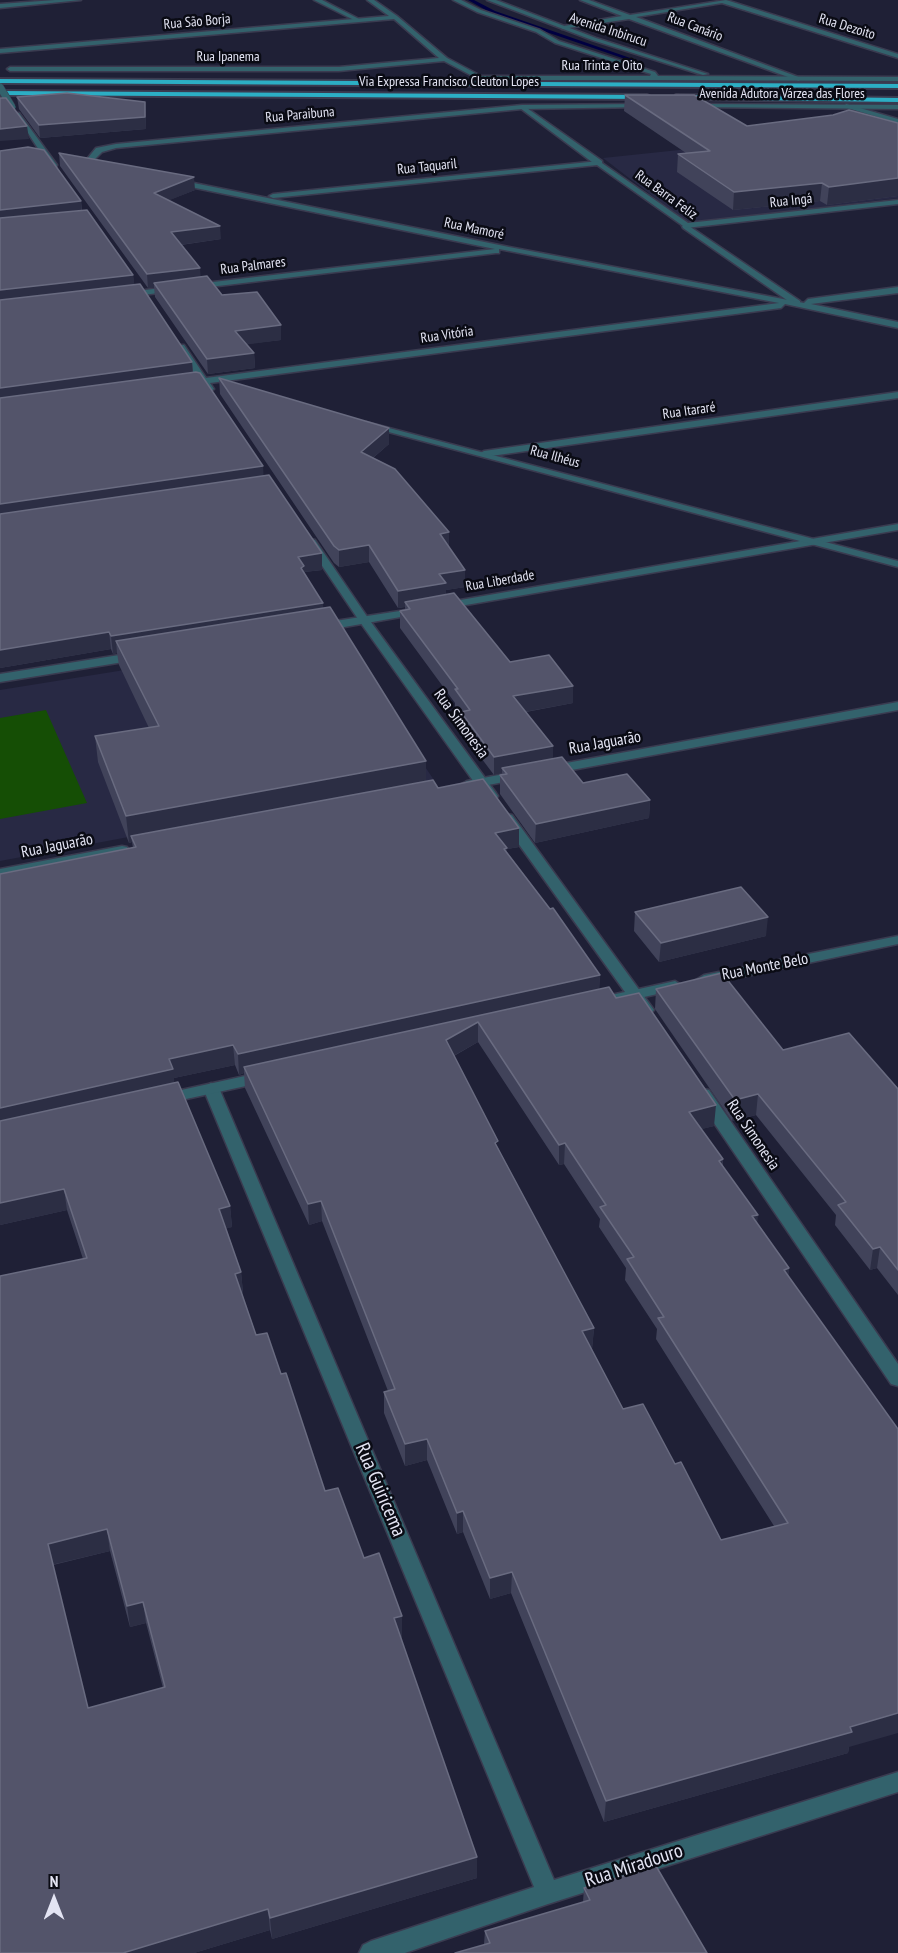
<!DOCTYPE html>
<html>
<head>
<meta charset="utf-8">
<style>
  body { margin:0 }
  #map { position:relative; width:898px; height:1953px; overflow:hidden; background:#1f2036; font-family:"PT Sans Narrow",sans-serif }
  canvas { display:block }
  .north { position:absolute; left:24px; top:1869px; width:60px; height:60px; -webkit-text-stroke:4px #0a0b14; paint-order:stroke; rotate:0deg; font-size:16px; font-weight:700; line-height:24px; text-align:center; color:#e3e4f3 }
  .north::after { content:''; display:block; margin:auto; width:21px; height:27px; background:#e3e4f3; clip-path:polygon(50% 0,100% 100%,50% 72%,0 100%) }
</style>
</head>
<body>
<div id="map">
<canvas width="898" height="1953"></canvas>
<div class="north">N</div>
</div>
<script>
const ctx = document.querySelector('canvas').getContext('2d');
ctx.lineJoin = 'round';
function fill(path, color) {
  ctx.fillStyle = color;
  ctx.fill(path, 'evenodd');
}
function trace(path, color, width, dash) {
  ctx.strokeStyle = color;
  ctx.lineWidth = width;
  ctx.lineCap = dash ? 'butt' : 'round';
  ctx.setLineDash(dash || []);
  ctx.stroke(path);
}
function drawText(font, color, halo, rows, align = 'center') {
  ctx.font = font + ' "PT Sans Narrow",sans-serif';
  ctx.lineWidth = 5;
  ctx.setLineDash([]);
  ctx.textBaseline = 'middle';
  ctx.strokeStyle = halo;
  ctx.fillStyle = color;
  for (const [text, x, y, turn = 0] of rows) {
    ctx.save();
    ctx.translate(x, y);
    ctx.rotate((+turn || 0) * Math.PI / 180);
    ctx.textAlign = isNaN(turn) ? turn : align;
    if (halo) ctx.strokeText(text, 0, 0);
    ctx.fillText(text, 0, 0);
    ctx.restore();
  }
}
fill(new Path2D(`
  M784 139 898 180V198L689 224 603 158Z
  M336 636 434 780 0 861V690Z`), '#282944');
fill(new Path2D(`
  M46 710 87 803 0 819V718Z`), '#154e05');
fill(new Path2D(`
  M468 0H474L495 11 636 60 631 61 491 13Z`), '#000041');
const service = new Path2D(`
  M314 0H322L361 20 356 21Z
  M846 104 898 119V123L844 107Z`);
const minor = new Path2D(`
  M55 0H81L0 8V4Z
  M367 0H374L397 16 447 58 481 76H652L655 78 652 80H480L444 61 339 71H10L7 69 10 67H339L439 58 394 19 0 53V49L389 16Z
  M580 0H589L630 15 726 0 898 54V58L722 3 636 17 801 78 799 81 629 19 562 29 564 26 622 16Z
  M520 106H524L602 161V165H596L520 108Z
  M686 224 800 301V305H794L683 228 682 226Z
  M898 392V398L484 457 479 454 484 451Z
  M898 524V530L443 609 437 606 443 603Z
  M419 608 423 609V613L322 631 316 627 322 623Z
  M138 652 142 653V659L0 682V674Z
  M898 702V710L550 774 543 770 550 766Z
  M520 771 525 772 527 775 525 778 467 789 460 785 467 781Z
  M122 846 127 847 129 850 127 853 0 877V869Z
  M898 936V944L704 985 696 980 704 975Z
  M675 981 683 986 680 989 635 999 627 994 630 991Z
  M211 1083 219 1088 554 1880 898 1772V1792L548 1904 405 1953H359L363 1945 371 1941 534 1887 203 1088Z`);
const tertiary = new Path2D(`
  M453 0H461L481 10 540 30 559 41 655 72 658 76 898 77V81L652 80 649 78 651 74 555 43 536 32 477 12Z
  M487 0H496L596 38 708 74 703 75 592 40Z
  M643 104 645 107 522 109 116 148 102 152 95 159 96 166H90L87 159 96 148 116 144 522 105Z
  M694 104 898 105V109L692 107Z
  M15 113H19L57 165 56 167H50Z
  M599 161 688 223 898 200V204L686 228 597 165 273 198 269 196 273 194Z
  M174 179 509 247 804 303 808 299 898 287V293L811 304 898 322V328L785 304 781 308 210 383 214 389 209 392 204 389 176 347 178 345H184L206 378 779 303 499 249V253H496L142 295 141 293 145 290 495 249 171 183 170 181Z
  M366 422 898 561V567L366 426Z
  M311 539 315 540 368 618 496 793 498 796 496 799H486L360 622 306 542Z
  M507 814 512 815 640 991 654 1010 651 1013H641L631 1000 597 1007 592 1005 589 1002 592 999 625 992 500 818Z
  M263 1072 269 1073 271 1077 269 1081 163 1104 157 1103 155 1099 157 1095 163 1094Z
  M703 1089 709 1090 898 1364V1386L891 1384 697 1098 695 1094 697 1090Z`);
const trunk = new Path2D(`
  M0 79 898 84V88L0 83Z
  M0 91 647 95 651 97 647 99 0 95Z
  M676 95 898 98V102L679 99H676Z`);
trace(service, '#3a3b50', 3);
trace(minor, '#3a3b50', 3);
trace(tertiary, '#3a3b50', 3);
trace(trunk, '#3a3b50', 4);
fill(service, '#33626c');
fill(minor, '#33626c');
fill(tertiary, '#33626c');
fill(trunk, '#2caec4');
const tertiaryBridge = new Path2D(`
  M0 87 12 107`);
trace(tertiaryBridge, '#3a3b50', 8, []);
trace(tertiaryBridge, '#33626c', 7);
fill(new Path2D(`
  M625 95 747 126 898 123V196L827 205 820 201 733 210 677 172 678 154 686 153 624 111Z
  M17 97 145 102 146 129 40 138 19 109Z
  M0 150 81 201 82 210 133 275 134 285 192 362 193 372 264 476 322 570 304 572 323 603V608L426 782 519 828V847L507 849V852L600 975 599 989 616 998 714 1126 701 1129 723 1159V1166L757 1224 789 1268 788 1276 849 1747 848 1753 604 1822 511 1593 490 1599 463 1532 457 1534 427 1460 405 1466 384 1413V1392L388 1391 322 1221 309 1225 245 1088 244 1073 239 1075 235 1065 174 1078V1083L230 1206 232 1227 226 1228 241 1272 243 1293H242L256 1335 281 1374 325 1491 364 1558 402 1616V1637L400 1638 477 1857V1878L272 1939 270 1930 194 1953H0L83 1259 67 1210 0 1225 133 848 132 842 129 843 98 762 95 736 149 728 119 665 117 653 113 654 111 649 0 668ZM478 1042 559 1165 564 1164 600 1219 599 1227 626 1268 625 1280 657 1329 656 1339 774 1526 721 1540 675 1464 623 1409 592 1350V1349L594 1328 498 1148 454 1056ZM110 1551 130 1627 146 1623 163 1688 88 1708 53 1565Z
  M59 153 195 190 169 200 221 239 181 245 200 277 222 295 281 340 246 344 254 353 255 368 208 374 155 297 154 287 148 288 60 166Z
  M219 378 389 428V444L373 458 449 547 465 570V587L446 590V595L510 662 573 686V703L526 712 553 746V758L583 783 650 800 649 818 535 843 500 794V775H502V773L494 775 460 730V715L455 707V703L400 628V611L405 610V607L398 608 369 562 339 567 334 563 220 394Z
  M635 912 766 936 659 962 634 931Z
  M656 989 783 1050 898 1089V1295L877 1268 870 1270 835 1225 836 1215 756 1115 732 1121 655 1009Z
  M584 1888 707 1953 484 1944 485 1931 583 1902Z`), '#41435a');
fill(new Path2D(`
  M145 102 146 129 40 138 39 125Z
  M27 126 29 139 0 141V129Z
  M194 177 195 190 155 206 154 193Z
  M898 178V196L827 205 829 187Z
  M822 183 820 201 733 210 734 192Z
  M81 201 82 215 0 224V210Z
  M220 226 221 239 172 246 171 232Z
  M200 268 201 281 154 283V287L148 288 147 274Z
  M133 275 135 289 0 305V290Z
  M281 325V340L236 346 235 331Z
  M254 353 255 368 208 374 207 359Z
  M192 362 193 376 0 404V388Z
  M389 428V444L361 468V452Z
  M263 466 264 482 0 521V504Z
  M449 532V549L440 534Z
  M369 545V562L339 567V550Z
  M322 553V570L304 572 305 583 298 557Z
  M465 570V587L446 590V600L405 602V607L398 608V591L439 574Z
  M323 603 324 620 116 641 117 653 113 654 111 636Z
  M109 632 111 649 0 668V650Z
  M573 686V703L513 714V696Z
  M553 746V764L502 768V773L494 775V757Z
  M426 761V787L131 836 132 842 129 843 126 816Z
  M650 800 649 818 535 843 536 824Z
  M519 828V847L507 849 506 867 495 833Z
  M768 917 766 936 659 962 661 943Z
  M600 975 599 994 244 1067V1073L239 1075 238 1054Z
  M478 1022V1042L446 1060V1040Z
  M233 1045 235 1065 174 1078 175 1089 0 1129V1108L169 1059Z
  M758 1094 756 1115 732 1121 735 1100Z
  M716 1105 714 1126 687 1133 689 1112Z
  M565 1143 564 1164 559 1165V1145Z
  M723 1159 721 1180 719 1161Z
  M64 1189 67 1210 0 1225V1203Z
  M321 1201 322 1221 309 1225 308 1204Z
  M230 1206 232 1227 221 1230 219 1209Z
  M758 1215 756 1235 752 1216Z
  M880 1247 877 1268 870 1270 873 1249Z
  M789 1268 787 1289 784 1270Z
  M241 1272 243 1293 237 1294 235 1274Z
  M594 1328 592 1349 581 1352 582 1331Z
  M427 1439V1460L405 1466V1444Z
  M463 1511V1532L457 1534V1513Z
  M107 1529 110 1551 51 1565 48 1544Z
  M512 1572 511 1593 490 1599V1578Z
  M143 1602 146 1623 130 1627 127 1606Z
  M402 1616V1637L394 1639V1618Z
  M898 1713V1733L849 1747 848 1753 604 1822 606 1801Z
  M477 1857V1878L272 1939 270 1918Z
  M268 1909 270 1930 194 1953H123Z`), '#2c2e44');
const building = new Path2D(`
  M67 93 145 102V117L39 125 17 97Z
  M625 95H694L747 126 833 115 849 110 898 123V178L829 187 822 183 734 192 678 154 710 151Z
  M0 98H6L27 126 0 129Z
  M28 147 44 150 81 201 0 210V151Z
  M59 153 194 177 154 193 220 226 171 232 200 268 147 274Z
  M87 210 133 275 0 290V218Z
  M207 276 222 295 257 292 281 325 235 331 254 353 207 359 154 283Z
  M140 284 192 362 0 388V300Z
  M196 372 200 373 263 466 0 504V398Z
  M219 378 389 428 361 452 395 469 449 532 440 534 465 570 439 574 446 583 398 591 369 545 339 550 334 546Z
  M269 475 322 553 298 557 304 566 301 568 323 603 111 636 109 632 0 650V514Z
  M454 593 510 662 549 655 573 686 513 696 553 746 494 757 461 712 470 710 455 689H458L400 611 410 609 405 602Z
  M330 607 426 761 126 816 95 736 159 726 116 641Z
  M562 757 583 783 627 774 650 800 536 824 500 775 507 774 502 768Z
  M483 779 519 828 495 833 507 848 504 849 550 909 553 908 600 975 238 1054 233 1045 169 1059 173 1069 0 1108V874L136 847 131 836 433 780 438 788Z
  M741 887 768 917 661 943 635 912Z
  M722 973 783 1050 849 1033 898 1089V1270L880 1247 873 1249 838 1205 846 1202 758 1094 735 1100 656 989Z
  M609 987 616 998 639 993 716 1105 689 1112 723 1159 719 1161 758 1215 752 1216 789 1268 784 1270 898 1429V1713L850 1727 852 1732 606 1801 512 1572 490 1578 463 1511 457 1513 427 1439 405 1444 384 1392 395 1389 321 1201 308 1204 244 1067ZM478 1022 559 1145 565 1143 606 1205 600 1207 634 1257 627 1259 664 1317 658 1318 788 1523 721 1540 681 1462 675 1464 643 1404 623 1409 582 1331 594 1328 495 1143 498 1141 446 1040Z
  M178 1082 230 1206 219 1209 241 1272 235 1274 256 1335 267 1333 281 1374 286 1373 325 1491 338 1488 364 1558 379 1553 402 1616 394 1618 477 1857 270 1918 268 1909 123 1953H0V1276L87 1258 64 1189 0 1203V1121ZM107 1529 127 1606 143 1602 165 1687 88 1708 48 1544Z
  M656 1866 707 1953H455L490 1943 485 1931 590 1900 584 1888Z`);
fill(building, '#53546a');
trace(building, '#696b80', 1.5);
drawText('14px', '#e3e4f3', '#0a0b14', [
  ["Rua São Borja",197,22,-5],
  ["Rua Canário",695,27,21],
  ["Rua Dezoito",847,27,17],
  ["Avenida Inbirucu",608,30,18],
  ["Rua Ipanema",228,57],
  ["Rua Trinta e Oito",602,66],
  ["Via Expressa Francisco Cleuton Lopes",449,82],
  ["Avenida Adutora Várzea das Flores",782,94],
  ["Rua Paraibuna",300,115,-5],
  ["Rua Taquaril",427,167,-6],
  ["Rua Barra Feliz",666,195,36],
  ["Rua Ingá",791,201,-6],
  ["Rua Mamoré",474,229,12],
  ["Rua Palmares",253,266,-7],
  ["Rua Vitória",447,335,-8],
  ["Rua Itararé",689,411,-8],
  ["Rua Ilhéus",555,457,15],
  ["Rua Liberdade",500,581,-10]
]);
drawText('16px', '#e3e4f3', '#0a0b14', [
  ["Rua Simonesia",461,724,54],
  ["Rua Jaguarão",605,743,-10],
  ["Rua Jaguarão",57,846,-11],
  ["Rua Monte Belo",765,967,-11],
  ["Rua Simonesia",753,1135,56]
]);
drawText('20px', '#e3e4f3', '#0a0b14', [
  ["Rua Guiricema",380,1490,67],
  ["Rua Miradouro",634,1866,-18]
]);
</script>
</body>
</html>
